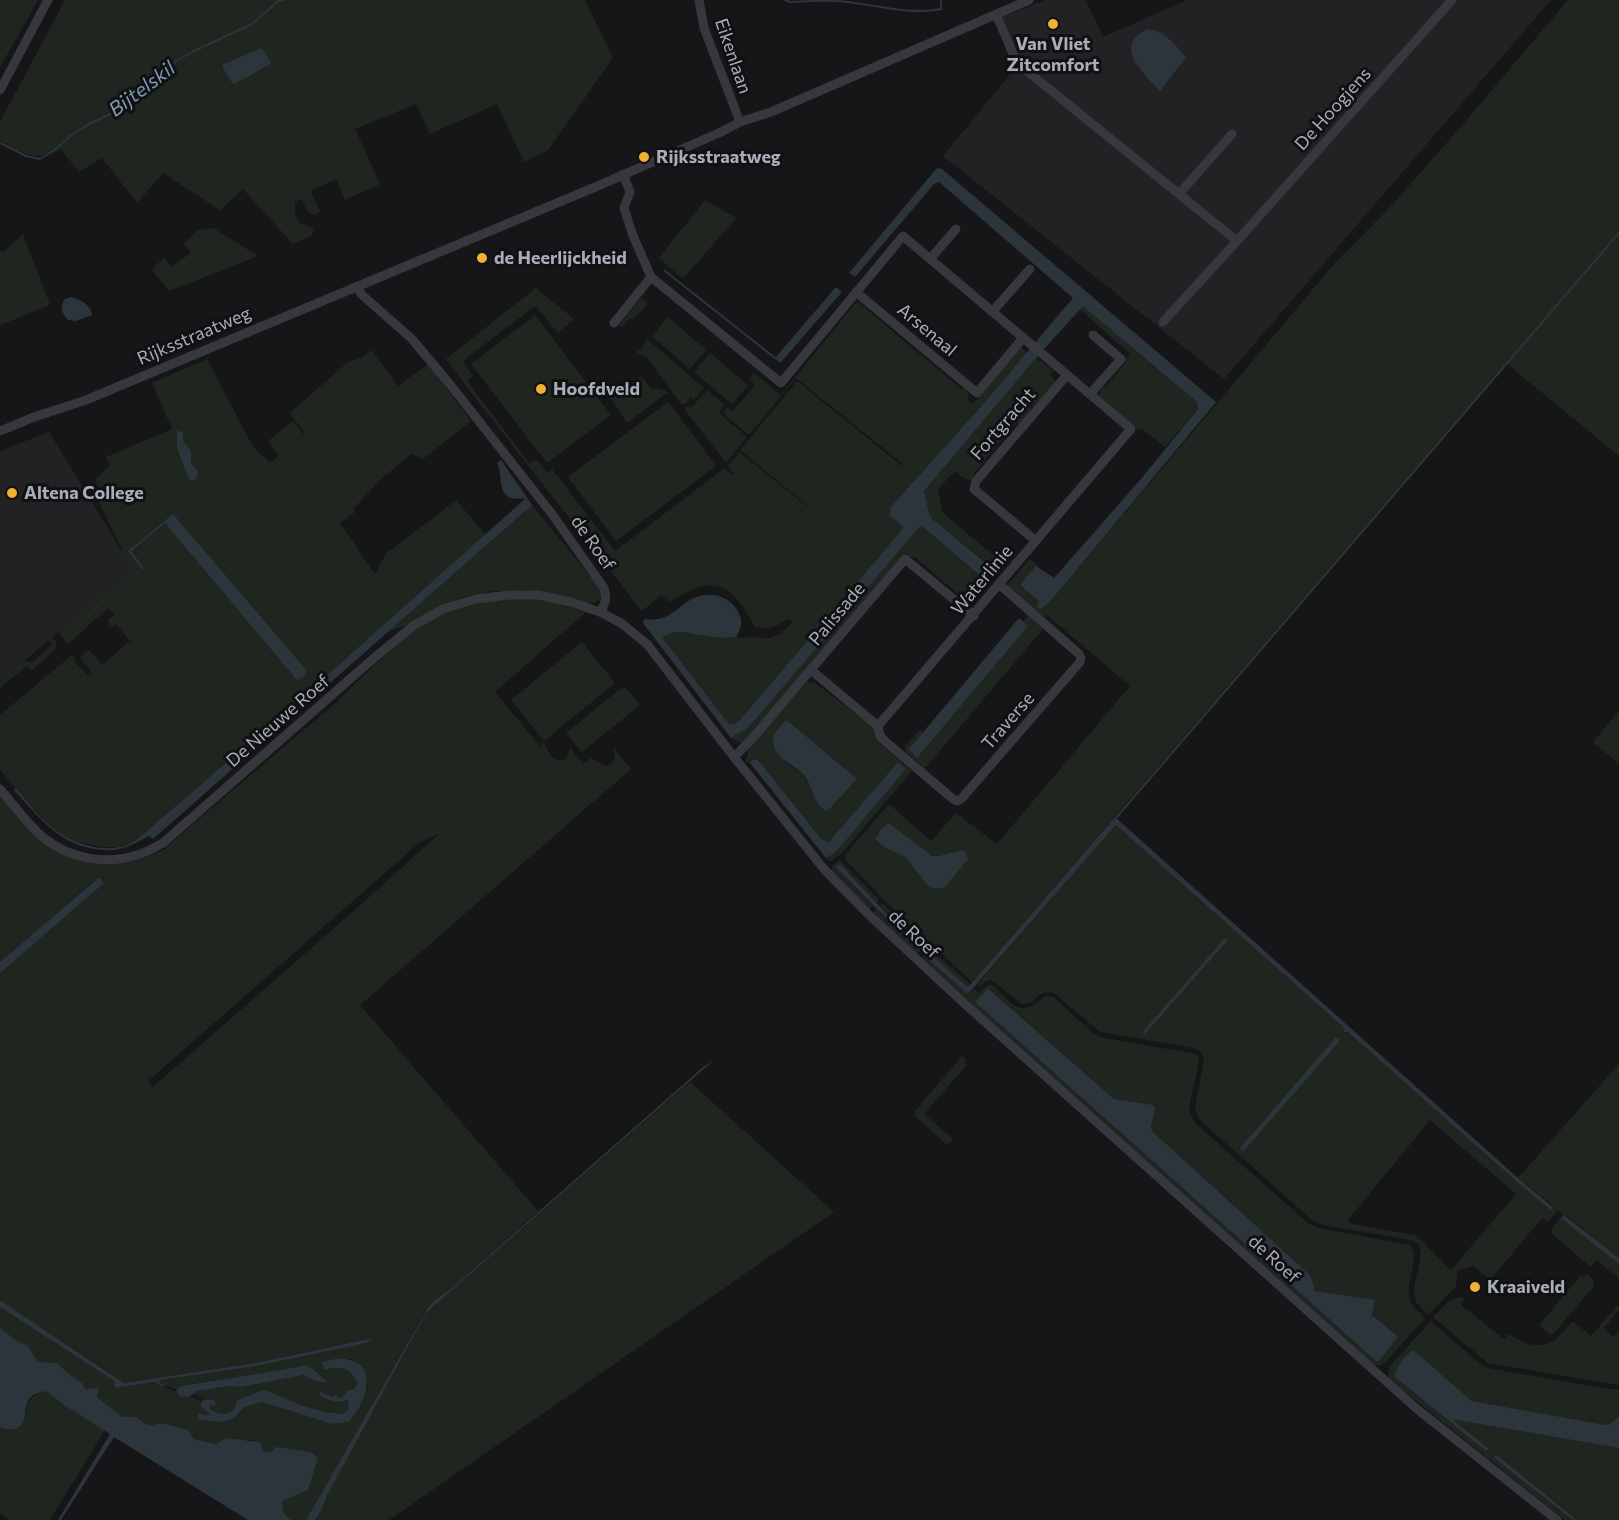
<!DOCTYPE html>
<html>
<head>
<meta charset="utf-8">
<style>
  body { margin:0 }
  canvas { display:block; background:#161618 }
</style>
</head>
<body>
<canvas width="1619" height="1520"></canvas>
<script>
const ctx = document.querySelector('canvas').getContext('2d');
ctx.lineJoin = 'round';
function fill(path, color) {
  ctx.fillStyle = color;
  ctx.fill(path, 'evenodd');
}
function trace(path, color, width, dash) {
  ctx.strokeStyle = color;
  ctx.lineWidth = width;
  ctx.lineCap = dash ? 'butt' : 'round';
  ctx.setLineDash(dash || []);
  ctx.stroke(path);
}
function drawText(font, color, halo, rows, align = 'center') {
  ctx.font = font + ' Commissioner,sans-serif';
  ctx.lineWidth = 6;
  ctx.setLineDash([]);
  ctx.textBaseline = 'middle';
  ctx.strokeStyle = halo;
  ctx.fillStyle = color;
  for (const [text, x, y, turn = 0] of rows) {
    ctx.save();
    ctx.translate(x, y);
    ctx.rotate((+turn || 0) * Math.PI / 180);
    ctx.textAlign = isNaN(turn) ? turn : align;
    if (halo) ctx.strokeText(text, 0, 0);
    ctx.fillText(text, 0, 0);
    ctx.restore();
  }
}
fill(new Path2D(`
  M1046 0H1086L1103 37 1187 0H1551L1224 379 943 156 1021 61 1002 17Z
  M49 432 120 548 137 568 32 654 0 684V451Z`), '#222225');
fill(new Path2D(`
  M0 0H38L0 67Z
  M65 0H585L613 58 548 150 524 162 497 104 430 134 416 104 355 129 380 184 345 200 336 179 311 191 320 212 314 215 307 211 302 199 295 201V214L299 223 314 228 311 236 293 244 243 189 220 210 163 173 137 203 102 158 79 172 61 149C36 163 23 153 0 141V122ZM262 48 272 63 235 84 232 83 223 68 222 66 225 63Z
  M1568 0H1619V456L1506 363 972 982 882 898 845 859V855L889 804 931 841 956 813 997 844 1130 686 1047 615 1044 618 1009 589 1007 585 1030 559 1038 566 1020 586 1049 603 1335 263 1392 205 1458 130ZM889 823 928 855 938 856 959 850 967 861 940 889H934L929 887 905 857 876 836 881 829Z
  M705 200 736 218 683 279 659 258Z
  M213 228 258 256 169 291 152 270 164 257 171 267 191 253 184 243 197 231Z
  M23 234 50 305 0 325V251L4 252Z
  M536 288 574 319 558 333 536 307H534L464 360 465 365 473 376 467 381 529 463 537 460 547 473 552 469 615 551 725 468 731 474 733 473 728 466 739 452 808 507V506L740 450 797 381 902 466 903 464 796 378 749 435 724 414 726 412 724 411 727 407 733 411 755 385 749 380 754 373 781 395 857 301 961 389H966L969 395 968 400 973 404 1021 347 1027 353 890 516 903 526 901 531 739 721 734 724 728 723 662 637 673 632 681 631 716 637 770 638 781 634 793 621 786 620C775 628 768 630 755 627 731 581 713 574 669 602L661 595 642 611 466 386 446 359Z
  M641 298 648 303 633 320 630 318 622 327 619 325Z
  M1083 305 1197 402 1198 409 1165 447 1141 428 1139 430 1100 398 1099 394 1102 387 1106 386 1124 365 1125 360 1130 354 1080 309Z
  M535 315 611 415 547 463 471 364Z
  M668 317 706 350 690 369 652 336Z
  M647 339 704 388 694 400 691 397 685 404H681L648 359 636 352 642 349Z
  M371 350 398 386 428 364 471 421 423 459 412 454 382 478 354 508 355 512 340 523 375 574 388 550 390 551 456 500 486 535 316 685 141 836 129 844 117 847H102L75 841 61 835 48 825 0 770V715L72 655 76 660 75 662 89 676 92 673 80 658 89 650 102 665 130 641 116 624 112 627 107 621 114 615 108 608 68 644 58 631 134 567 125 557 121 559 118 554 123 551 96 496 100 493 95 479C102 475 104 469 110 466L106 457 172 429 152 383 207 359 253 447 270 463 279 455 268 441 293 421 304 435 305 434 290 413 348 362 361 358Z
  M710 353 748 385 732 404 694 372Z
  M1036 358 1054 371 1049 374 1056 381 1034 406 1031 404 1029 405 1032 408 1020 423H1016L974 473V476L972 480 965 479 955 471 938 489 943 513 1005 565 973 601H966L915 557H910L905 553 746 740 740 743 731 738 748 728 921 524 984 579H986L992 573H993V568L930 517 924 491Z
  M641 376 651 389 659 388 668 392 627 423 609 396 611 394 604 385 608 381 618 394Z
  M707 390 725 405 719 413 747 437 726 463 685 410 688 406 691 408Z
  M668 402 716 466 616 541 568 477Z
  M532 505 603 592 601 598 596 602 590 603 557 595 530 590 494 591 463 597 430 611 410 624 389 631Z
  M497 599H532L557 603 586 612 495 692 540 746 544 742C549 753 552 764 566 759L570 748 583 764 591 758 605 766 611 764 615 758 614 748 631 769 360 1005 538 1211 453 1287 435 1300 424 1313 306 1520H291C284 1515 281 1510 283 1501L308 1490 318 1458 263 1451 259 1441 226 1438 217 1444 194 1439 161 1423 152 1425 146 1424 136 1417H122L96 1397 98 1392 85 1389 82 1383 70 1375 57 1363 38 1362 28 1346 16 1340 0 1328V1307L114 1381 115 1388 154 1382 163 1387 176 1391 180 1396 188 1398 191 1397 202 1401 201 1403 205 1411 211 1416 198 1415 197 1419 238 1416 244 1407 262 1402 332 1424 349 1422 368 1385 352 1359H335L337 1368C349 1367 353 1373 358 1383L354 1389 348 1390 342 1397 336 1398 325 1393 340 1403 348 1400 350 1402 348 1410 343 1414 326 1412 303 1406 268 1391H261L237 1400C235 1416 221 1417 210 1409L215 1400H203L193 1393 197 1391 229 1386 241 1387 304 1375 313 1380 326 1383 327 1380 313 1369 306 1365 249 1377 208 1381 180 1386 177 1389 164 1386 159 1382 160 1380 257 1366 367 1343 372 1338 255 1363 123 1383 115 1376 0 1300V973L104 882 98 877 0 962V795L59 852 81 861 100 864 122 863 142 859 163 850 333 705 402 639 423 624 447 612 469 605ZM440 833 357 908 153 1087 148 1081 419 843Z
  M1028 616 1043 629 925 768 906 752 905 746 920 730 923 732 909 749 918 757 1028 626 1023 622Z
  M51 636 57 642 55 650 31 671 27 666 0 688V681L23 660 31 663 52 645 48 639Z
  M582 642 615 683 544 741 511 700Z
  M807 682 815 683 875 728 880 742V744L912 771 841 854 830 862 826 858 833 854 842 845 906 769 898 763 830 843H826L758 760 753 759 750 762 751 764 746 762 748 751 751 746ZM785 721H788L857 779 830 810 827 811 821 809 811 788 801 773 784 762 773 735Z
  M624 686 640 705 582 752 566 733Z
  M1619 711V764L1593 742Z
  M1116 825 1343 1027V1030L1345 1033 1348 1032 1552 1210 1554 1206 1518 1178 1619 1064V1258L1566 1215 1562 1219 1619 1264V1279L1597 1260 1591 1267 1552 1234 1551 1230 1563 1214 1558 1210 1548 1222 1542 1218 1490 1280 1473 1266 1458 1270 1455 1289 1450 1292 1429 1314C1424 1310 1418 1306 1416 1301 1409 1285 1427 1257 1418 1244 1415 1240 1409 1240 1405 1239L1323 1225 1313 1221 1199 1119 1195 1108 1204 1060C1202 1053 1200 1051 1194 1048L1100 1032 1054 993C1037 989 1037 1004 1022 1004L991 980 986 981 979 987 977 985ZM1335 1038H1337L1339 1042 1243 1152 1240 1149V1148ZM1430 1120 1516 1194 1451 1270 1417 1236 1349 1223 1347 1221Z
  M840 860 879 900 877 903 841 865 836 866V869L873 906 869 910 832 870V866Z
  M882 903 926 944 918 954 915 953 873 913 876 909 917 949H921L920 943 880 906Z
  M929 948 970 984 969 986H966L930 953H925L926 958 969 994 974 989 979 993 987 985H992C1014 1004 1019 1020 1045 996L1053 997 1092 1032 1100 1037 1196 1054 1199 1058V1062L1189 1108 1190 1114 1196 1124 1309 1224 1322 1229 1410 1245C1422 1259 1402 1286 1411 1303 1414 1309 1421 1313 1425 1318L1385 1363 1380 1366 1372 1364 920 958ZM990 989 1115 1100 1155 1108 1151 1127 1152 1131 1311 1276 1315 1291 1374 1300 1372 1312 1374 1317 1397 1336V1338L1376 1361 976 1003V1001Z
  M962 1056 967 1060 964 1063 967 1065 924 1114 953 1139 947 1145 915 1116V1111Z
  M690 1082 834 1212 389 1520H315L322 1509 327 1496 426 1313Z
  M1587 1273 1594 1281 1593 1287 1555 1332 1550 1335 1539 1325 1581 1275 1583 1277Z
  M1458 1297 1465 1298 1461 1305 1504 1339 1509 1334C1521 1343 1541 1351 1555 1340 1561 1336 1566 1328 1572 1322L1575 1323 1591 1336 1618 1305 1619 1310 1604 1328 1613 1337 1619 1331V1385L1488 1363 1433 1317 1449 1301Z
  M1431 1321 1480 1364 1488 1368 1608 1389H1619V1416L1610 1424 1606 1425 1472 1401 1413 1350 1394 1375 1489 1449 1450 1418 1619 1448V1520H1578L1498 1456 1494 1455 1495 1459 1573 1520H1565L1390 1380 1388 1375 1389 1367Z
  M42 1391H46L64 1405 105 1430 50 1520H9L0 1514V1428L1 1429 26 1414C27 1401 31 1397 42 1391Z`), '#1e261f');
fill(new Path2D(`
  M1148 29C1165 31 1175 45 1186 57L1160 91C1144 73 1111 46 1148 29Z
  M262 48 272 63 235 84 232 83 223 68V64Z
  M937 168 942 169 1216 402 1049 603 1040 609 1037 606 1039 601 1020 585 1036 566 1054 578 1141 479 1198 409 1197 402 1083 306 1036 358 924 491 930 517 993 569V573L986 579H984L921 525 748 728 731 738 643 623 644 619C652 620 659 620 667 616 675 612 682 605 690 600 709 590 731 594 740 616 743 623 740 631 736 637 726 638 716 638 706 636 689 633 677 628 662 637L728 723 734 724 739 721 901 531 903 526 890 516V508L979 409 1073 298 939 182 934 184 855 277 849 273Z
  M836 287 842 292 780 363 775 358Z
  M71 297C80 299 91 305 92 315L76 321 68 320C62 313 59 307 65 299Z
  M177 430 183 433V441L191 451V464L198 472 197 478 193 481 189 479 177 448Z
  M501 460 532 505 153 839 149 836C139 841 130 847 119 849 111 851 103 850 95 849 58 844 38 816 14 790L16 788C27 801 38 816 50 826 70 843 104 855 129 844 133 842 137 839 141 836L316 685 525 499C522 498 515 499 511 498 497 493 503 473 497 463Z
  M173 514 307 671 303 677 297 680 165 523 131 551 144 568 65 634H64L142 569 128 551Z
  M1019 618 1028 626 917 758 909 749Z
  M785 721H788L857 779 829 810 825 811C815 804 812 788 806 778 793 760 772 763 773 735Z
  M753 759 758 760 821 838 828 843 898 762 906 769 842 845 833 854 826 858 751 764 750 762Z
  M1115 817 1518 1178 1554 1208 1551 1210 1523 1187 1348 1032H1344L1343 1027 1116 825 968 994 926 958V953H930L966 986H969Z
  M889 823 932 856H938L961 850 965 851 968 859 945 887C939 889 935 890 929 887L905 857 884 847 875 839 881 829Z
  M837 865H841L888 915 920 943 922 948 920 950 917 949 836 868Z
  M99 877 104 883 0 973V962Z
  M1225 938 1227 939V941L1144 1035 1143 1032 1147 1027Z
  M988 988 1114 1099 1153 1105 1155 1108 1151 1127 1152 1131 1311 1276 1315 1291 1375 1300 1372 1315 1397 1336V1338L1379 1361H1376L976 1003V1001Z
  M1335 1038H1339V1042L1243 1152 1240 1149V1148Z
  M715 1059 426 1313 327 1496 322 1509 315 1520H306L427 1309 435 1300 453 1287 702 1068Z
  M1564 1215 1619 1258V1264L1562 1219Z
  M0 1300 124 1383 255 1363 373 1338 367 1343 257 1366 160 1380 159 1382 164 1386 163 1387 154 1382 115 1388 114 1381 0 1307Z
  M0 1328 16 1340 28 1346 38 1362 57 1363 70 1375 82 1383 85 1389 99 1388 97 1397 122 1417H136L146 1424 152 1425 161 1423 188 1430 194 1439 216 1444 226 1438 260 1442 263 1451 272 1452 276 1447 311 1452 318 1458 308 1490 283 1501C281 1510 284 1515 291 1520H248L114 1437 61 1520H58L110 1434 64 1405 46 1391C42 1392 36 1393 32 1396 18 1408 36 1435 0 1428Z
  M1413 1350 1472 1401 1606 1425 1610 1424 1619 1416V1448L1452 1419 1489 1449 1486 1451 1394 1376C1398 1366 1403 1357 1413 1350Z
  M335 1359C381 1356 369 1400 349 1422L332 1424 262 1402 244 1407C231 1426 219 1422 197 1419L198 1414 210 1415 201 1406V1403L203 1400H215L216 1406 211 1405 210 1409C221 1417 235 1416 237 1400L261 1391H268L303 1406 326 1412 343 1414 348 1410 349 1401 348 1400C336 1404 329 1400 319 1395L320 1392 333 1397 334 1395 337 1396V1398L342 1397 348 1390 354 1389 358 1383C348 1366 343 1367 324 1369L322 1364 323 1362Z
  M306 1365 313 1369 327 1381 326 1383 313 1380 304 1375 241 1387 229 1386 197 1391 188 1398 180 1396 176 1391 180 1386C222 1379 264 1374 306 1365Z
  M1494 1455 1498 1456 1577 1520H1573L1495 1459Z`), '#2c353c');
trace(new Path2D(`
  M785 0 790 2C806 1 822 0 837 1 870 3 909 16 941 9V0
  M0 143 26 156 40 159 56 149 70 136 91 123 119 110 166 67 192 52 252 24 278 1 284 0
  M665 271 775 358
  M1116 818 1619 233`), '#2c353c', 2);
trace(new Path2D(`
  M699 0 704 28 740 122
  M996 14 1017 63 1237 241 1452 0
  M0 90 48 0
  M1179 194 1232 134
  M930 259 956 229
  M651 277 781 383 903 236 1131 429 878 726 811 670
  M357 286 361 294 412 339 452 387 552 514 604 588C607 598 606 603 600 612
  M856 292 977 393 1023 338
  M992 312 1030 269
  M1163 322 1237 241
  M614 323 651 277 632 233 624 208 630 192 623 174
  M1090 394 1121 359 1093 335
  M0 431 34 417 86 400 600 185 721 132 740 122 771 112 1029 0
  M1036 541 974 489 976 481 1067 375
  M878 726 880 736 887 743 953 799 958 801 962 798 1080 662 1081 658 1079 654 1000 585
  M734 757 751 740 905 559 974 616
  M0 789C14 805 28 825 44 838 70 859 106 865 137 855 146 853 155 847 163 843L374 658 413 626 443 609 476 599 509 595H538L571 602 600 612 621 623 647 644 734 757 824 869 868 914 966 1005 1417 1409 1557 1520`), '#37383d', 9);
for (const [x, y, r, color] of [
  [1053,24,6,"#f2b134"],
  [644,157,6,"#f2b134"],
  [482,258,6,"#f2b134"],
  [541,389,6,"#f2b134"],
  [12,493,6,"#f2b134"],
  [1475,1287,6,"#f2b134"]
]) {
  const dot = new Path2D();
  dot.arc(x, y, r, 0, 2 * Math.PI);
  ctx.fillStyle = color;
  ctx.fill(dot);
  trace(dot, '#111113', 2);
}
drawText('bold 18px', '#a8adb8', '#111113', [
  ["Van Vliet",1053,44,"center"],
  ["Zitcomfort",1053,65,"center"],
  ["Rijksstraatweg",656,157],
  ["de Heerlijckheid",494,258],
  ["Hoofdveld",553,389],
  ["Altena College",24,493],
  ["Kraaiveld",1487,1287]
], 'left');
drawText('18px', '#a8adb8', '#111113', [
  ["Eikenlaan",733,56,71],
  ["De Hoogjens",1333,109,-48],
  ["Arsenaal",927,330,40],
  ["Rijksstraatweg",194,336,-23],
  ["Fortgracht",1003,424,-49],
  ["de Roef",593,543,55],
  ["Waterlinie",982,580,-50],
  ["Palissade",837,614,-50],
  ["De Nieuwe Roef",278,721,-41],
  ["Traverse",1008,721,-49],
  ["de Roef",914,934,43],
  ["de Roef",1274,1259,42]
]);
drawText('italic 20px', '#7f9bb3', '#111113', [
  ["Bijtelskil",142,89,-37]
]);
</script>
</body>
</html>
